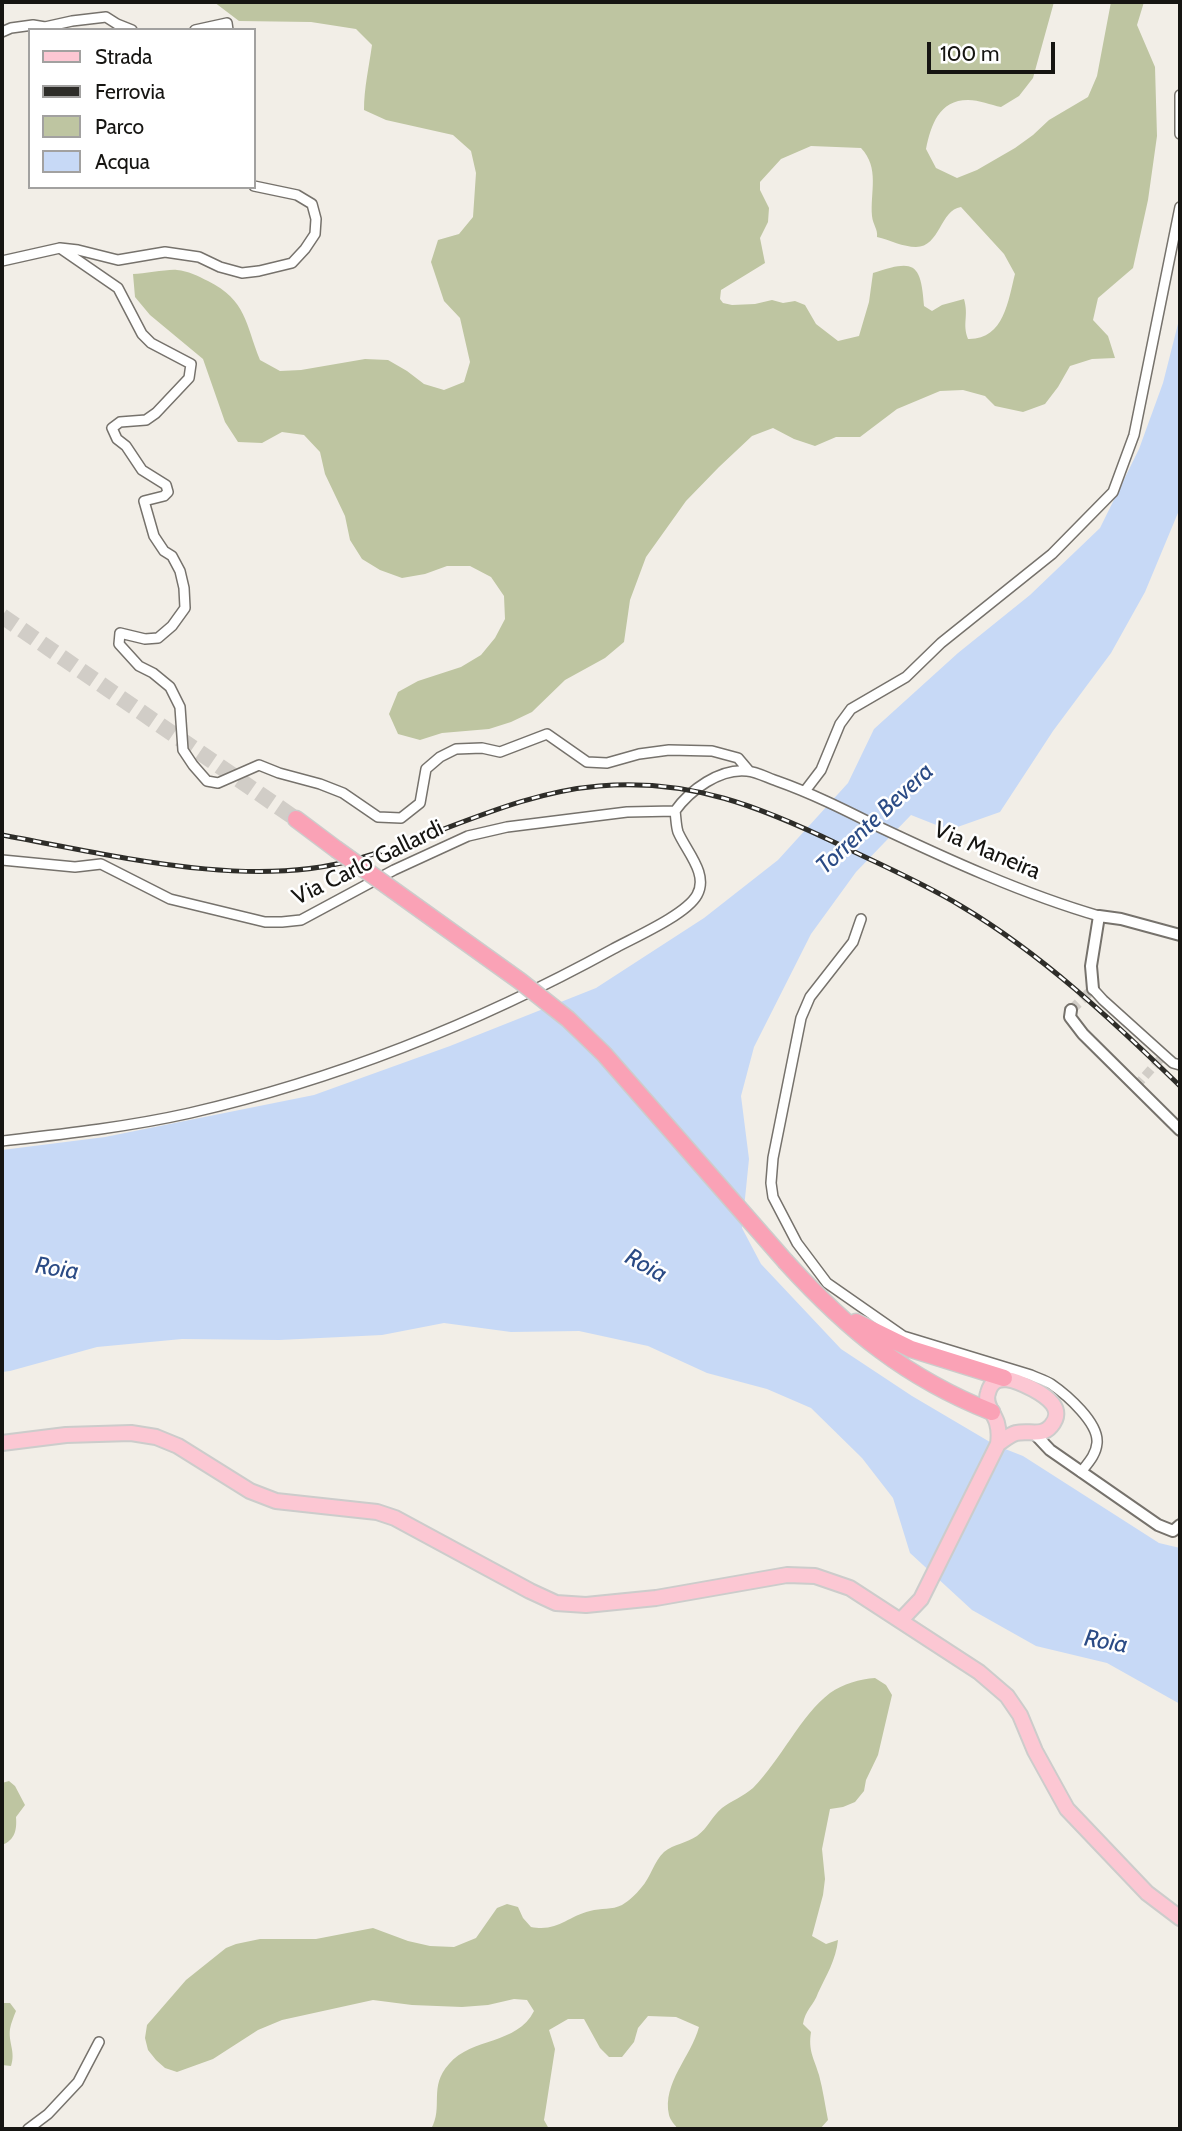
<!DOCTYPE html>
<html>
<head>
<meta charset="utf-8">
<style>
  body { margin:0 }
  #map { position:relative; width:1182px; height:2131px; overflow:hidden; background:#f2eee7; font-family:Cabin,sans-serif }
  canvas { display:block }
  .frame { position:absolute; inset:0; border:4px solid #161512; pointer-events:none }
  .legend { position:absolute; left:28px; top:28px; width:228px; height:161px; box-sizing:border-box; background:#fff; border:2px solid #a2a1a0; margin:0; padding:9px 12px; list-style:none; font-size:21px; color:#161512 }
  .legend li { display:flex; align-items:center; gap:14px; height:35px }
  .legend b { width:35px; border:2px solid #a2a1a0 }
  .scale { position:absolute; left:927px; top:42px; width:128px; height:32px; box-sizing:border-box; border:4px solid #161512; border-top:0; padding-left:9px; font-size:21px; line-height:24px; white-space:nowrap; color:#161512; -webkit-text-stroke:5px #fff; paint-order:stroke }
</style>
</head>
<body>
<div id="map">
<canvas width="1182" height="2131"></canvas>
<div class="frame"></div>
<ul class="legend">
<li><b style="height:9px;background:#fcc7d3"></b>Strada</li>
<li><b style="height:9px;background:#2e2d29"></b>Ferrovia</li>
<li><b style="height:19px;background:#bec5a1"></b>Parco</li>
<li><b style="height:19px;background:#c7d9f6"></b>Acqua</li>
</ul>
<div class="scale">100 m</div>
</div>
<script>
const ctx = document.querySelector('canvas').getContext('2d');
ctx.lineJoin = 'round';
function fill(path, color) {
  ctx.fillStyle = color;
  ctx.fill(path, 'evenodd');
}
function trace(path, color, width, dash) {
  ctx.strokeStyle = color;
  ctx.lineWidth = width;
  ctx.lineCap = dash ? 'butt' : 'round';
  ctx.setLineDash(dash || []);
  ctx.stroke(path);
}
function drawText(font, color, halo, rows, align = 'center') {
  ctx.font = font + ' Cabin,sans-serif';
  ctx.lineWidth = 5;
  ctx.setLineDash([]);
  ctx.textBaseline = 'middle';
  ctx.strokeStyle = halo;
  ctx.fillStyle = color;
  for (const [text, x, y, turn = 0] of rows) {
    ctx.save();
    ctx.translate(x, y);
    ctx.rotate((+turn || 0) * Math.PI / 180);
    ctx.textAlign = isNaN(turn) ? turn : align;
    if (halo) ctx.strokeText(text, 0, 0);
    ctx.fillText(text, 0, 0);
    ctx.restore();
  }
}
fill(new Path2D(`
  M214 2H1054L1033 78 1019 96 1001 107C991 105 979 100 968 100 939 100 931 125 926 149L936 168 957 178 977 170 1015 148 1033 135 1049 120 1088 97 1097 76 1111 2H1144L1137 25 1155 67 1157 136 1148 200 1133 268 1098 298 1093 320 1108 336 1115 358 1092 359 1070 366 1058 387 1045 404 1023 412 995 406 985 396 963 390 940 391 897 409 860 437H836L815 446 794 439 773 428 752 436 719 467 686 501 646 557 630 600 624 642 605 658 565 680 532 712 511 722 489 729 442 733 420 740 398 734 389 714 398 692 418 681 461 667 481 655 495 638 505 619 504 596 491 577 470 566H447L425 574 402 578 380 570 362 559 350 540 345 516 325 474 320 452 304 435 282 432 262 443 238 442 225 422 203 359 150 315 135 297 133 274C145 274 167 269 177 270 188 271 198 276 208 281 247 301 245 323 260 360L280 371 301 370 365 359 388 360 407 371 424 384 444 390 464 382 470 362 460 318 444 301 431 262 438 240 459 234 473 217 476 173 471 151 453 135 386 120 364 110C364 88 369 67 372 45L356 29 311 22 239 21ZM811 146 861 148C880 168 870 192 872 216 873 225 878 229 877 237 890 240 903 247 916 247 940 247 940 210 961 207L1004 254 1015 274C1008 301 1004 340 968 339 962 323 969 317 964 299L942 305 932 311 924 306C921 261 913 260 873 273L869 302 859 336 838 341 816 324 805 305 795 301 783 303 772 300 755 304 732 305 723 303 720 299 721 290 765 263 760 238 768 222 769 208 760 190V182L781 159Z
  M875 1678 886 1685 892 1695 878 1755 866 1780 864 1791 855 1802 843 1807 830 1809 822 1849 825 1879 823 1895 812 1936 826 1944 838 1940C836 1960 826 1976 818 1993 814 2005 805 2010 803 2024L811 2032C808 2051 814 2058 819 2075 823 2090 825 2105 828 2120L820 2129H678C675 2125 670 2120 669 2115 662 2083 691 2057 699 2027L676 2017 648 2016 638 2028 634 2042 622 2057H609L600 2048 584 2019H568L549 2030 555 2049 544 2120 549 2129H431C444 2107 428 2087 449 2064 472 2037 517 2045 534 2011L527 2000 514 1999 488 2005 462 2007 412 2005 373 2000 282 2020 258 2030 213 2059 177 2072 165 2068 156 2060 148 2050 145 2038 147 2025 186 1980 226 1948 236 1944 260 1939H316L373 1928 408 1941 430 1946 454 1947 476 1938 497 1908 507 1904 518 1907 523 1918 531 1927C558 1932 566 1917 590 1911 601 1908 612 1910 622 1905 629 1901 636 1894 641 1888 651 1877 654 1861 664 1852 674 1844 687 1843 697 1836 708 1828 712 1816 722 1808 731 1801 744 1796 753 1788 780 1761 801 1715 830 1693 843 1684 860 1679 875 1678Z
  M9 1781 15 1786 25 1805 16 1817C17 1830 15 1840 2 1845V1783Z
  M2 2003H10L16 2011C14 2016 11 2023 10 2029 8 2042 16 2052 11 2066L2 2065Z`), '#bec5a1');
fill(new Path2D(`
  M1180 316V508L1145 592 1111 653 1053 731 1000 812 949 830 911 815 856 872 811 934 754 1047 741 1096 749 1159 742 1228 761 1264 841 1349 912 1396 995 1445 1023 1456 1159 1543 1180 1548V1704L1107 1663 1036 1646 972 1610 910 1553 893 1498 862 1458 811 1408 767 1389 707 1373 648 1346 579 1331 511 1332 444 1323 382 1335 279 1340 182 1339 97 1347 10 1371 2 1372V1150L105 1137 314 1095 450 1046 596 988 704 918 778 860 848 783 874 729 958 653 1030 595 1100 528 1139 449 1163 383Z`), '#c7d9f6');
trace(new Path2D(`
  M1136 1086 1164 1055`), '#d1cdc7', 9, [9, 4.5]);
trace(new Path2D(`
  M1071 1010 1093 989`), '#d1cdc7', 10, [10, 5]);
trace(new Path2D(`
  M2 616 296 819`), '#d1cdc7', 16, [16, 8]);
const minor = new Path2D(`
  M195 30 227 23 228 30
  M2 32 11 28 33 25 45 27 72 21 106 17 117 24 132 30
  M1180 95V134
  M60 248 118 288 142 334 151 343 191 364 189 378 156 413 146 420 120 422 112 428 117 439 126 446 142 470 166 485 168 492 164 496 144 501 154 536 164 551 172 556 180 571 184 588 185 608 172 626 158 638 145 639 120 633 119 644 139 666 153 673 170 687 180 707 183 750 193 765 207 781 218 783 259 765 279 773 320 784 343 793 378 817 401 818 420 803 426 769 440 757 456 749 482 748 500 752 547 734 587 762 607 763 639 754 669 750 712 751 738 758 749 771
  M2 261 60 248 78 250 118 260 165 252 199 257 220 267 242 273 259 271 292 263 305 249 315 234 316 219 312 204 297 195 254 186
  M805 791 821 770 840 724 851 709 906 677 941 643 1052 554 1113 492 1134 435 1180 207
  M675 811C690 790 720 768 747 771 757 772 768 778 777 781 811 793 843 809 875 825 947 859 1023 894 1099 916
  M2 860 75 867 101 864 170 899 265 922H282L301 920 394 870 468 836 507 827 627 812 675 811
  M861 919 853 942 810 997 801 1018 773 1158 771 1183 773 1197 797 1243 827 1283 903 1336 1031 1375C1037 1378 1045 1380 1051 1384 1067 1395 1099 1423 1097 1443 1096 1455 1088 1463 1081 1472
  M1093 989 1103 1000 1164 1055 1173 1063 1180 1065
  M2 1141C64 1134 128 1127 190 1113 338 1079 480 1022 613 949 633 938 686 915 697 895 709 874 686 851 678 832 676 826 676 818 675 811
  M28 2129 48 2114 78 2082 99 2042`);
const tertiary = new Path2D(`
  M1093 989 1091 966 1099 916 1121 919 1180 935
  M1071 1010 1070 1017 1083 1034 1180 1130
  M1034 1433 1050 1450 1158 1525 1173 1531 1180 1525`);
const primary = new Path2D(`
  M2 1443 66 1435 131 1433 156 1437 178 1446 250 1491 276 1501 377 1512 395 1518 530 1591 556 1603 586 1605 656 1598 787 1575 815 1576 850 1588 979 1672 1007 1696 1020 1715 1035 1751 1067 1809 1147 1893 1180 1918
  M901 1620 921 1599 998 1444C999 1437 999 1430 997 1423 994 1413 984 1404 988 1393 994 1369 1019 1382 1033 1389 1046 1396 1066 1409 1051 1426 1042 1437 1029 1430 1016 1433 1009 1435 1004 1440 998 1444`);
const motorway = new Path2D(`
  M296 819 336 849
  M786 1262C848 1330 906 1378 992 1412
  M856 1322 911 1349 1004 1378`);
trace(minor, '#76726c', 12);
trace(tertiary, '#76726c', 14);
trace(primary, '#cccccb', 18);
trace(motorway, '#cccccb', 19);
trace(minor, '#fff', 9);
trace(tertiary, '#fff', 10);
trace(primary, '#fcc7d3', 14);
trace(motorway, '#faa2b6', 16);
const rail = new Path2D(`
  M2 835C108 854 247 890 353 860 436 838 513 793 599 786 690 778 761 807 840 845 881 865 923 883 961 906 1042 954 1113 1021 1180 1086`);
trace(rail, '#2e2d29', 5);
trace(rail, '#fff', 2.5, [8]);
const motorwayBridge = new Path2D(`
  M336 849 520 981 568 1019 604 1054 786 1262`);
trace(motorwayBridge, '#cccccb', 19, []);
trace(motorwayBridge, '#faa2b6', 16);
drawText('23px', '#161512', '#fff', [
  ["Via Maneira",987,851,23],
  ["Via Carlo Gallardi",368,863,-26]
]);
drawText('italic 24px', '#2b4b85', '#fff', [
  ["Torrente Bevera",875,819,-43],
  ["Roia",646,1266,29],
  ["Roia",57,1269,9],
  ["Roia",1106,1642,10]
]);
</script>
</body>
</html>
